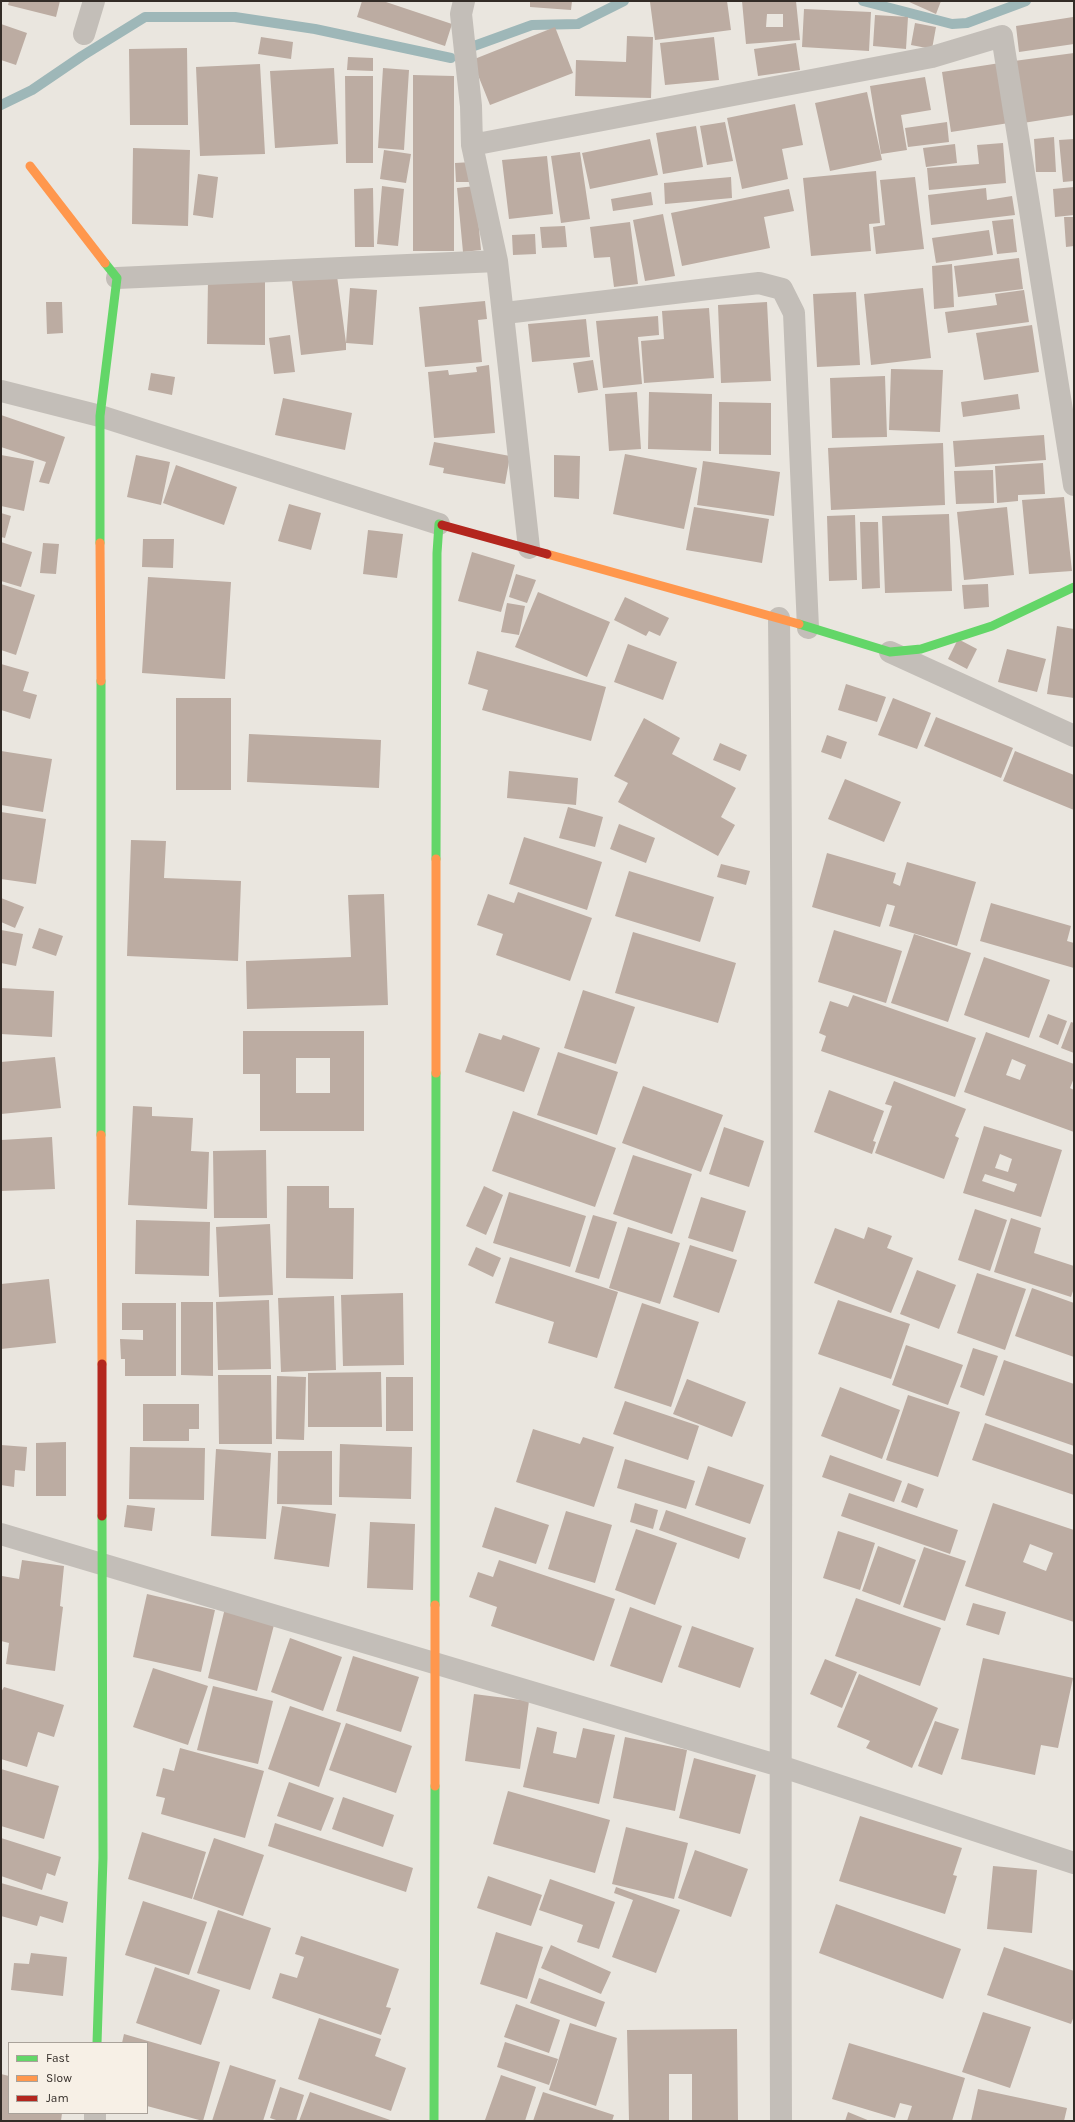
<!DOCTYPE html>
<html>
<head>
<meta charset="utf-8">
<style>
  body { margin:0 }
  #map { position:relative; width:1075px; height:2122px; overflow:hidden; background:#eae6df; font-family:Karla,sans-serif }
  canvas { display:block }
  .frame { position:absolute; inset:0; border:2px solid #332c27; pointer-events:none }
  .legend { position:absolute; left:8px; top:2042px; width:140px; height:72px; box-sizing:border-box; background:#f7f0e6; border:1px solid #a9a29a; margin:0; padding:5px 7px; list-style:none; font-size:12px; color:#332c27 }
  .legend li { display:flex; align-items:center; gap:8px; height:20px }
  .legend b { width:20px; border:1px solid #a9a29a }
</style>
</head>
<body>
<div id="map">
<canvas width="1075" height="2122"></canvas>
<div class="frame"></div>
<ul class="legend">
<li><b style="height:5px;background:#63d668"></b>Fast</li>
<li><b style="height:5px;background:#ff974d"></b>Slow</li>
<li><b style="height:5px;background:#b3261e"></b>Jam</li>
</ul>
</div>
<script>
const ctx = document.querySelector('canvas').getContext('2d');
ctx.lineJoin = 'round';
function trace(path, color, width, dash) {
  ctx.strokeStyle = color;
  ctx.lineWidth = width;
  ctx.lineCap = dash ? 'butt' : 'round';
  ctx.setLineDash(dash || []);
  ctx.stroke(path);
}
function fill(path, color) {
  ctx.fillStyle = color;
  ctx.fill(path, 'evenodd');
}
trace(new Path2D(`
  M863 1 952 24 967 23 1026 1
  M474 46 532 25 578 24 624 1
  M1 105 32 90 82 56 145 17H235L315 29 451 58`), '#9eb7b8', 10);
fill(new Path2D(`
  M9 1H60L56 17 8 5Z
  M362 1H383L452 24 445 46 357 17Z
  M530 1H572L571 10 530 7Z
  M661 1H727L731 30 655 40 650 2Z
  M742 1H796L800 40 746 44ZM767 14H783V27H766Z
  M907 1H941L936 14Z
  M804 9 871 12 869 51 802 47Z
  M875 15 908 17 906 49 873 46Z
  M1073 17 1074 44 1019 52 1016 26Z
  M915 23 936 27 932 49 911 45Z
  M1 24 27 33 16 65 1 60Z
  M555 27 573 73 490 105 472 60Z
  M627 36 653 37 651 98 575 96 576 60 626 62Z
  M261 37 293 42 291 59 258 54Z
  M714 37 719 80 665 85 660 43Z
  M796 43 800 70 758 76 754 49Z
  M187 48 188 125H130L129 49Z
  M1074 53V115L1023 123 1014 61Z
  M348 57 373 58V71L347 70Z
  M1000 63 1009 123 951 132 942 72Z
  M260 64 265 154 200 156 196 67Z
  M334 68 338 144 275 148 270 71Z
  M383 68 409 70 404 150 378 148Z
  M413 75 454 76V251H413Z
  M345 76H373V163H346Z
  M925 77 931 110 901 115 907 150 881 154 870 86Z
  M867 92 882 160 830 171 815 103Z
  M795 104 803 145 782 149 788 179 742 189 727 118Z
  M725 122 733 161 707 165 700 126Z
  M947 122 949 142 908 147 905 128Z
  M696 126 703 167 663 174 656 133Z
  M1054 137 1056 172H1036L1034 139Z
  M650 139 658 175 590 189 582 153Z
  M1074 139V181L1063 182 1059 140Z
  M1003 143 1006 183 929 190 927 168 979 164 977 145Z
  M955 144 957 163 926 167 923 148Z
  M133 148 190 150 188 226 132 224Z
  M384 150 411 154 406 183 380 179Z
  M580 152 590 219 561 223 551 156Z
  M547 156 553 214 509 219 502 160Z
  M472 162 473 182H456L455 163Z
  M876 171 880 223 869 224 871 251 811 256 803 178Z
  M198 174 218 177 213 218 193 215Z
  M731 177 732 198 665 204 664 183Z
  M915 177 924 249 876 254 873 227 885 225 880 180Z
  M382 186 404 189 398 246 377 244Z
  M475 186 481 250 463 252 457 188Z
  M1074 187V215L1055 217 1053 189Z
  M373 188 374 247H355L354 189Z
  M986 188 987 200 1012 196 1015 215 931 225 928 195Z
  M789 189 794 211 764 217 770 248 682 266 671 213Z
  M651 192 653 205 613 211 611 199Z
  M663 214 675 276 645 281 633 220Z
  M1064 217H1074V246L1066 247Z
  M1013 219 1017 252 997 254 992 221Z
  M630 222 638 284 614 287 610 257 594 258 590 227Z
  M565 226 567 247 542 248 540 227Z
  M989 230 993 255 936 263 932 238Z
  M535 234 536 254 513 255 512 235Z
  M1019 258 1023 289 958 297 954 266Z
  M952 264 954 307 934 309 932 266Z
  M337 276 346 343 350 288 377 290 373 345 346 343V350L301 355 292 281Z
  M208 280 265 281V345L207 344Z
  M923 288 931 358 871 365 864 294Z
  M1024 290 1029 322 948 333 945 312 997 305 995 294Z
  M856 292 860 365 817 367 813 294Z
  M485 301 487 319 478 320 482 362 425 367 419 307Z
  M46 302H62L63 333 47 334Z
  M767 302 771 381 721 383 718 305Z
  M709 308 714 378 644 383 641 341 664 339 662 311Z
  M658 316 659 335 638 337 642 384 603 388 596 321Z
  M586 319 590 357 532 362 528 324Z
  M1032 325 1039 372 984 380 976 333Z
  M290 335 295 372 274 374 269 338Z
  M593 360 598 390 578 393 573 363Z
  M489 365 495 433 434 438 428 372 448 370 449 375 477 372 476 367Z
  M891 369 943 370 940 432 889 430Z
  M151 373 175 377 172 395 148 390Z
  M885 376 887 437 832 438 830 378Z
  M637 392 641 449 609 451 605 394Z
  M649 392 712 394 711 451 648 449Z
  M1018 394 1020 409 963 417 961 402Z
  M283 398 352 413 345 450 275 435Z
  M719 402 771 403V455L719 454Z
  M1 415 65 437 49 484 39 482 46 462 1 447Z
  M1044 435 1046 460 955 467 953 441Z
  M434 442 510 456 505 484 443 473 444 468 429 465Z
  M943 443 945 505 831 510 828 448Z
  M625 454 697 468 684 529 613 514Z
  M1 455 34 461 24 511 1 506Z
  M136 455 170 462 161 505 127 497Z
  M554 455 580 456 579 499 554 497Z
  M703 461 780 472 774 516 697 505Z
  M1043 463 1045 494 1018 495V501L997 503 995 466Z
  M176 465 237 487 224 525 163 503Z
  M993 470 994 503 956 504 954 471Z
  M1064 497 1072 571 1029 574 1022 500Z
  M289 504 321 513 311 550 278 541Z
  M694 507 769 519 762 563 686 550Z
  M1007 507 1014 575 964 580 957 512Z
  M1 513 11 516 5 538 1 537Z
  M949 514 952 591 885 593 882 516Z
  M855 515 857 580 829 581 827 516Z
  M860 522H878L880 588 862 589Z
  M368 530 403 534 397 578 363 574Z
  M143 539H174L173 568 142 567Z
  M1 542 32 552 21 587 1 581Z
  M43 543 59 544 56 574 40 573Z
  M472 552 515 565 501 612 458 601Z
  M516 574 536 580 527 603 509 597Z
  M148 577 231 582 225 679 142 673Z
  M1 584 35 595 16 655 1 650Z
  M988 584 989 607 964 609 962 585Z
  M538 592 610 622 587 677 515 647Z
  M625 597 669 618 660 636 649 631 646 636 614 620Z
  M507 603 525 606 519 635 501 632Z
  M1057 626 1074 629V698L1047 694Z
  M958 639 977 649 967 669 948 659Z
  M628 644 677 662 663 700 614 682Z
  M1007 649 1046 659 1037 692 998 682Z
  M477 651 606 687 591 741 482 710 488 690 468 684Z
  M1 664 29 672 23 691 37 695 30 719 1 710Z
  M846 684 886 697 877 722 838 710Z
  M176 698H231V790H176Z
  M893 698 931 713 917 749 878 735Z
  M936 717 1013 748 1001 778 924 746Z
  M644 718 680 738 672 754 736 788 721 817 735 825 718 856 618 802 628 783 614 776Z
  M249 734 381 740 379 788 247 782Z
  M827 735 847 742 841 759 821 752Z
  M720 743 747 755 740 771 713 760Z
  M1 751 52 759 43 812 1 805Z
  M1015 751 1074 775V810L1003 781Z
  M509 771 578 778 576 805 507 798Z
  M845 779 901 802 884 842 828 819Z
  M568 807 603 817 595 847 559 838Z
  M1 812 46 819 36 884 1 879Z
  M619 824 655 838 646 863 610 849Z
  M524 837 602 862 587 910 509 884Z
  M131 840 166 841 164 878 241 881 238 961 127 956Z
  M827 853 896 873 893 883 900 886 907 862 976 882 957 946 889 926 895 906 887 904 880 927 812 907Z
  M721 864 750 871 746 885 717 877Z
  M629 871 714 897 700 942 615 916Z
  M518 892 592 918 570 981 496 955 503 934 477 925 488 894 514 903Z
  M384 894 388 1005 247 1009 246 961 351 957 348 895Z
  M1 898 24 907 15 928 1 922Z
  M991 903 1071 926 1067 941 1074 943V968L980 941Z
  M39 928 63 936 56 956 32 948Z
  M1 930 23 934 16 966 1 963Z
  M834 930 902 951 886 1003 818 982Z
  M633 932 736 963 718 1023 615 993Z
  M914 934 971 953 948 1022 891 1003Z
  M984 957 1050 980 1029 1038 964 1015Z
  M1 988 54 991 52 1037 1 1034Z
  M583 990 635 1007 616 1064 564 1048Z
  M853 995 976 1038 955 1097 821 1051 826 1036 819 1033 830 1001 848 1007Z
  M1048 1014 1067 1021 1058 1045 1039 1037Z
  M1071 1022 1074 1023V1053L1061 1048Z
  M243 1031H364V1131H260V1074H243ZM296 1058H330V1093H296Z
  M986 1032 1074 1064V1078L1070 1088 1074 1090V1132L964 1092ZM1012 1059 1026 1065 1020 1080 1006 1075Z
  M479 1033 501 1040 503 1035 540 1048 524 1092 465 1072Z
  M558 1052 618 1072 597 1135 537 1115Z
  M55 1057 61 1108 1 1114V1062Z
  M894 1081 966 1109 955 1136 959 1138 944 1179 875 1153 892 1106 885 1104Z
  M643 1086 723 1115 701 1172 622 1143Z
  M829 1090 884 1111 873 1141 876 1142 872 1154 814 1132Z
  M133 1106 152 1107V1116L193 1118 191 1151 209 1152 207 1209 128 1205Z
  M513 1111 616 1148 595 1207 492 1171Z
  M984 1126 1062 1150 1041 1217 963 1193ZM1000 1154 1012 1159 1008 1172 995 1168ZM985 1174 1017 1184 1014 1192 982 1181Z
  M724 1127 764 1141 749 1187 709 1174Z
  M52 1137 55 1189 1 1191V1140Z
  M266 1150 267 1218H214L213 1151Z
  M633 1155 692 1174 672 1234 613 1214Z
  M287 1186H329V1208H354L353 1279 286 1278Z
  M484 1186 503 1195 486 1235 466 1226Z
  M509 1192 586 1216 570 1267 493 1243Z
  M701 1197 746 1211 733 1252 688 1238Z
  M975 1209 1007 1220 990 1271 958 1260Z
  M593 1215 617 1222 599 1279 575 1272Z
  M1011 1218 1041 1228 1034 1253 1074 1266V1288L1071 1297 994 1272Z
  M136 1220 210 1222 209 1276 135 1274Z
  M270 1224 273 1295 219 1297 216 1227Z
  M628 1227 680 1243 660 1304 609 1288Z
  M868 1227 892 1236 887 1248 913 1258 891 1313 814 1283 835 1228 864 1239Z
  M690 1245 737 1260 719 1313 673 1297Z
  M476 1247 501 1258 493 1277 468 1265Z
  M510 1257 618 1292 597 1358 548 1343 554 1322 495 1303Z
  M917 1270 956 1285 939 1329 900 1314Z
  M977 1273 1026 1289 1005 1350 957 1333Z
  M49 1279 56 1343 1 1349V1284Z
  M1032 1288 1074 1303V1357L1015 1336Z
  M403 1293 404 1365 343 1366 341 1295Z
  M334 1296 336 1370 281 1372 278 1298Z
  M269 1300 271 1369 218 1370 216 1302Z
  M838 1300 910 1324 891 1379 818 1354Z
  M181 1302H213V1376L181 1375Z
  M122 1303H176V1376H125V1359H121L120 1339 143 1340V1330H122Z
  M642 1303 699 1322 671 1407 614 1388Z
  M906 1345 963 1365 948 1405 892 1385Z
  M973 1348 998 1356 984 1396 960 1387Z
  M1004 1360 1074 1384V1446L985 1415Z
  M381 1372 382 1427H308V1373Z
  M218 1375H271L272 1444H219Z
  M277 1376 306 1377 304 1440 276 1439Z
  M386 1377H413V1431H386Z
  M687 1379 746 1402 732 1437 673 1414Z
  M840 1387 900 1410 882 1459 821 1436Z
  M908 1395 960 1412 938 1477 886 1460Z
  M625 1401 699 1426 688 1460 613 1434Z
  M143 1404H199V1429H189V1441H143Z
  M985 1423 1074 1455V1495L972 1460Z
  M533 1429 580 1444 583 1437 614 1447 594 1507 516 1482Z
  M66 1442V1496H36V1443Z
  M340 1444 412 1447 411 1499 339 1497Z
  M1 1445 27 1447 25 1471 15 1470 14 1487 1 1485Z
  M130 1447 205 1448 204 1500 129 1499Z
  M216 1449 271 1453 266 1539 211 1536Z
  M278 1451H332V1505L277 1504Z
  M830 1455 902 1481 894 1502 822 1477Z
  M625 1459 695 1481 686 1509 617 1488Z
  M708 1466 764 1485 750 1524 695 1505Z
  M908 1483 924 1489 917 1508 901 1502Z
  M849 1493 958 1530 950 1554 841 1516Z
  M635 1503 658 1510 653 1529 630 1522Z
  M993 1503 1074 1530V1622L965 1586ZM1030 1544 1053 1553 1046 1571 1023 1562Z
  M127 1505 155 1508 152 1531 124 1527Z
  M282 1506 336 1514 329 1567 274 1559Z
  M495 1507 549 1525 536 1564 482 1547Z
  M666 1510 746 1538 739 1559 659 1530Z
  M566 1511 612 1525 595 1583 548 1569Z
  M370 1522 415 1524 413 1590 367 1588Z
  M636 1529 677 1543 655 1605 615 1590Z
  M838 1531 875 1543 860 1590 823 1578Z
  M878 1546 916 1560 900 1605 862 1591Z
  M924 1547 966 1561 945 1621 903 1607Z
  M22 1560 64 1566 60 1606 63 1607 55 1671 6 1664 9 1643 1 1641 2 1576 19 1579Z
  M499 1560 615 1599 594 1661 491 1626 497 1607 469 1597 478 1572 493 1577Z
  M147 1594 215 1610 201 1672 133 1657Z
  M856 1598 941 1628 920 1686 835 1656Z
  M973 1603 1006 1612 999 1635 966 1625Z
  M630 1607 682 1626 662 1683 610 1666Z
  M225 1608 275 1621 257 1691 208 1678Z
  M692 1626 754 1648 740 1688 678 1667Z
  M290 1638 342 1657 323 1711 271 1692Z
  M353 1656 419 1677 401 1732 336 1711Z
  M983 1658 1073 1678 1058 1748 1041 1745 1035 1775 961 1759Z
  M825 1659 857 1672 842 1708 810 1694Z
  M153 1668 208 1686 188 1745 133 1727Z
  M859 1674 938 1708 912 1768 866 1748 870 1741 837 1727Z
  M213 1686 273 1701 258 1764 197 1750Z
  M4 1687 64 1705 54 1737 38 1732 27 1767 1 1759V1692Z
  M474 1694 529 1701 520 1769 465 1761Z
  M290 1706 341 1723 319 1787 268 1769Z
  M935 1721 959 1729 942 1775 918 1766Z
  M346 1723 412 1746 396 1793 329 1770Z
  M537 1727 557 1732 553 1753 576 1758 583 1728 615 1735 599 1804 523 1787Z
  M625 1737 687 1750 675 1811 613 1798Z
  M180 1748 264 1771 245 1838 161 1814 165 1798 156 1796 163 1768 174 1771Z
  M694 1758 756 1775 740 1834 679 1818Z
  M1 1769 59 1786 44 1839 1 1826Z
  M289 1782 334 1798 321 1831 277 1816Z
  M508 1791 610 1820 595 1873 493 1844Z
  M343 1797 394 1815 383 1847 332 1829Z
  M860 1816 962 1848 953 1875 957 1876 945 1914 839 1881Z
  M275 1823 413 1868 406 1892 268 1846Z
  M626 1827 688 1843 674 1899 612 1884Z
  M142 1832 206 1852 192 1899 128 1879Z
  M1 1838 61 1857 55 1876 47 1873 42 1890 1 1876Z
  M214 1838 264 1855 243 1916 193 1899Z
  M695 1850 748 1869 731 1917 678 1898Z
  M993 1866 1037 1870 1032 1933 987 1929Z
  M488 1876 542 1895 531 1926 477 1908Z
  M550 1879 615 1902 599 1949 577 1942 583 1925 539 1910Z
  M1 1883 68 1902 63 1923 40 1916 37 1926 1 1916Z
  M616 1887 680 1910 656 1973 612 1957 633 1900 614 1893Z
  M143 1901 207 1922 189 1975 125 1955Z
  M836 1904 961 1949 943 1999 819 1953Z
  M218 1910 271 1928 250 1990 197 1973Z
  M496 1932 543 1947 527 1999 480 1984Z
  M301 1936 399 1969 386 2007 391 2008 381 2035 272 1998 280 1973 297 1978 304 1957 295 1954Z
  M551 1945 611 1972 601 1994 541 1968Z
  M1004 1947 1074 1971V2016L1071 2024 987 1995Z
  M31 1953 67 1957 63 1996 11 1990 14 1963 29 1964Z
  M155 1967 220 1990 201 2045 136 2023Z
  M539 1978 605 2002 596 2027 530 2003Z
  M516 2004 560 2020 549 2053 504 2037Z
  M983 2012 1031 2027 1010 2088 962 2072Z
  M319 2018 381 2039 375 2056 406 2068 391 2111 298 2079Z
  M570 2023 617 2038 596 2106 549 2090Z
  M737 2029 738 2121H692V2074H669V2121H629L627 2030Z
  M124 2034 220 2062 203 2121 147 2106V2043H122Z
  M505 2042 558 2059 549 2085 497 2067Z
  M849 2043 965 2078 952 2121H907L912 2106 900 2103 895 2118 832 2099Z
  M230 2065 276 2080 263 2121H212Z
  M1 2074 9 2076V2113H62L61 2121H1Z
  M501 2075 536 2087 525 2121 485 2120Z
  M280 2087 304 2095 296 2121H279L270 2118Z
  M978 2089 1067 2108 1064 2121H971Z
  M310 2092 393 2121H299Z
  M543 2092 614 2115 612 2121H533Z
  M848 2112 870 2121H845Z`), '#bcaca2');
trace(new Path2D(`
  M464 1 461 14 471 106 472 145 497 261 529 548
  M84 34 94 1
  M472 145 932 57 1002 36 1074 485
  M117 278 497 261
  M505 313 759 283 782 289 794 313 808 628
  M1 391 100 416 439 524
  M779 618C785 1119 779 1620 781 2121
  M890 652 1074 736
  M1 1534 780 1766 1074 1863
  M95 2121V2113`), '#c3beb8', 22);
trace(new Path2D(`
  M100 543V416L117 278 105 263
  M799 624 890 652 921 649 992 626 1074 587
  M101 681V1135
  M436 859 437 553 439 524 442 525
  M435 1605 436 1073
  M97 2043 103 1858 102 1516
  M434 2121 435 1786`), '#63d668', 9);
trace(new Path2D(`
  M30 166 105 263
  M100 543 101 681
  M547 554 799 624
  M436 1073V859
  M101 1135 102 1364
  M435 1786V1605`), '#ff974d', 9);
trace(new Path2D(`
  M442 525 547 554
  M102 1364V1516`), '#b3261e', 9);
</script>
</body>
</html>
